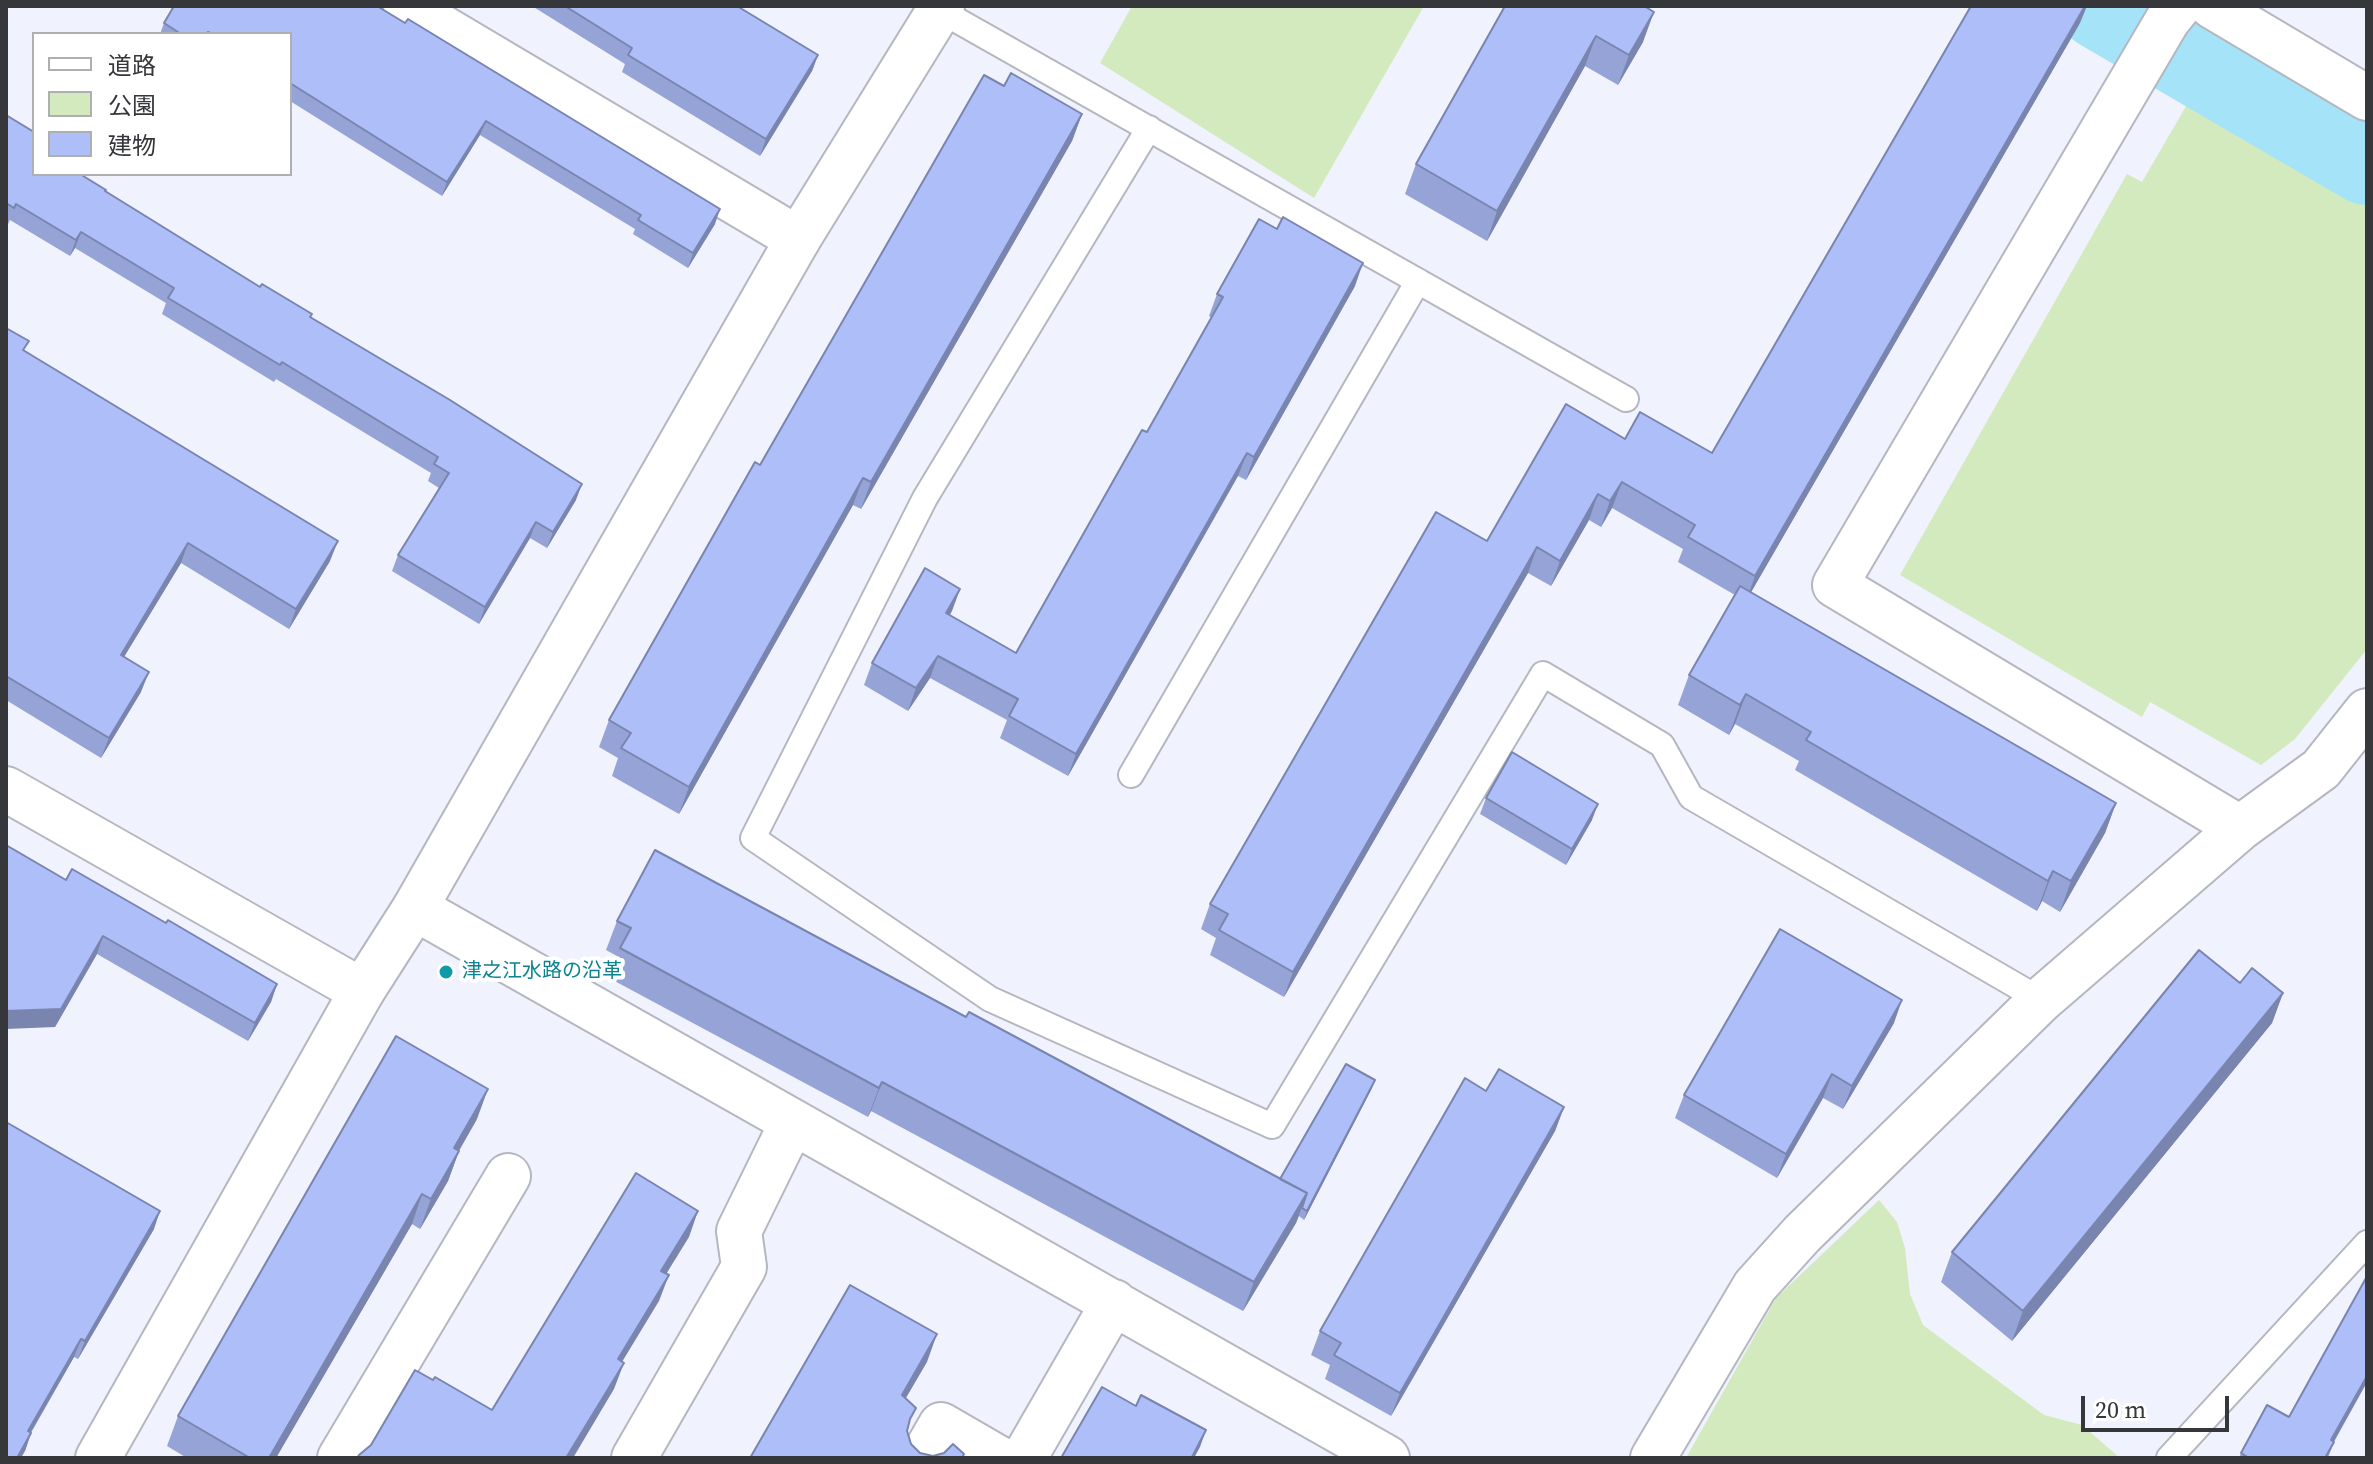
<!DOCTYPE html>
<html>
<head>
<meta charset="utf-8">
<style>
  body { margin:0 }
  #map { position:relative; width:2373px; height:1464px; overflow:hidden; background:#f0f3fd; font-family:"Source Serif 4","Noto Sans JP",serif }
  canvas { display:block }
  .frame { position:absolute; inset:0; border:8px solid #36373b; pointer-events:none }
  .legend { position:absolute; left:32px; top:32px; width:260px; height:144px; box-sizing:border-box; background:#fff; border:2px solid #afafb1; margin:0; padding:10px 14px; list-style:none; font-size:24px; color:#36373b }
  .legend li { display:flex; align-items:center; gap:16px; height:40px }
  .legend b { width:40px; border:2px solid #afafb1 }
  .scale { position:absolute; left:2081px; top:1396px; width:148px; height:36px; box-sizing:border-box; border:4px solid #36373b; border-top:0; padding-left:10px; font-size:24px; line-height:28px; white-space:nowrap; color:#36373b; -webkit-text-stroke:6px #fff; paint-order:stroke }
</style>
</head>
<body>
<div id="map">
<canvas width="2373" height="1464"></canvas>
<div class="frame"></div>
<ul class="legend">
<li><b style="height:10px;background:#fff"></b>道路</li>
<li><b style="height:22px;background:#d3e9be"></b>公園</li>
<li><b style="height:22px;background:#adbef9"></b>建物</li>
</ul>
<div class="scale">20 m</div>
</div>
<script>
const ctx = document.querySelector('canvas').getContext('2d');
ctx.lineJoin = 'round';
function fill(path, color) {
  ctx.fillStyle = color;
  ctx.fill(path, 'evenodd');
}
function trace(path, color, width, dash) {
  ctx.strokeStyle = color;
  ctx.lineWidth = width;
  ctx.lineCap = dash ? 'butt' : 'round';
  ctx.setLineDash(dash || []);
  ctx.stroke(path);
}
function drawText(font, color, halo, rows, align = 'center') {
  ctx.font = font + ' "Source Serif 4","Noto Sans JP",serif';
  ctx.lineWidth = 8;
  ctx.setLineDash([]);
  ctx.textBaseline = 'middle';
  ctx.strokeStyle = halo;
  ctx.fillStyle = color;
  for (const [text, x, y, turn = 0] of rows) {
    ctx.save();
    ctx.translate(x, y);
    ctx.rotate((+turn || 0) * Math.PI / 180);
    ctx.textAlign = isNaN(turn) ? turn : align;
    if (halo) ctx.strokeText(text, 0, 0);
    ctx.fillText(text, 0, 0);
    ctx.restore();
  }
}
fill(new Path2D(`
  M1132 6H1424L1314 198 1100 63Z
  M2203 77 2367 172V649L2295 739 2261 765 2150 702 2142 717 1900 575 2127 174 2142 182Z
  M1879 1200 1897 1222 1905 1248 1910 1294 1923 1325 2044 1415 2082 1425 2120 1458H1686L1776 1298Z`), '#d3e9be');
trace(new Path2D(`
  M2103 6 2367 160`), '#a5e4f8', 90);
const service = new Path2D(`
  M939 10 1626 399
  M1149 128 925 498 753 838 990 999 1272 1126 1543 674 1662 745 1691 797 2041 1000
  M1131 775 1418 281
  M2169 1458 2367 1243`);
const minor = new Path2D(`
  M406 6 798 239
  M2179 6 2167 21 1835 585 2240 828
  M2212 6 2367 98
  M6 789 362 991
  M415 908 1387 1458
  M340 1458 508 1176
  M634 1458 744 1267 739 1231 792 1123
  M922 1458 941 1425 998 1458
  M1024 1458 1114 1302
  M1653 1458 1755 1286 1802 1234 2041 1000 2240 828 2321 769 2367 711`);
const tertiary = new Path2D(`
  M98 1458 362 991 415 908 798 239 942 6`);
trace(service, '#b4b7c0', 28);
trace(minor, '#b4b7c0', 48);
trace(tertiary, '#b4b7c0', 48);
trace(service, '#fff', 24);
trace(minor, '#fff', 44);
trace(tertiary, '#fff', 44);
fill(new Path2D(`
  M377 6 715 224 688 268 633 234 635 229 480 135 442 196 290 101V34H160L164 23Z
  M532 6H737L818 55 812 71 760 156 622 72 625 64Z
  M1505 6 1643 42 1618 85 1585 66 1487 241 1405 194 1416 164Z
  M2080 23 1751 592 2116 803 2105 833 2060 912 2042 901 2037 911 1795 770 1799 761 1735 724 1729 735 1678 705 1689 675 1735 595 1678 562 1683 549 1612 508 1601 527 1589 520 1551 586 1528 573 1284 997 1210 955 1216 938 1201 929 1210 904 1487 541 1625 439 1712 453Z
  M1004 86 1082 114 1072 141 861 509 853 505 679 814 612 776 618 758 599 747 609 720 760 465Z
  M6 115 34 174 106 192 260 287 312 314 310 317 576 500 547 548 530 538 479 624 392 571 398 555 439 488 428 481 431 473 276 379 274 382 162 314 166 303 75 248 70 256 10 220 8 224 6 223Z
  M1355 286 1246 480 1238 476 1068 776 1000 738 1007 720 930 678 908 711 864 685 872 663 960 589 950 615 1016 653 1147 432 1212 318 1209 316 1217 294Z
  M6 328 25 351 330 561 289 629 181 563 124 657 141 692 101 758 6 700Z
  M1486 798 1592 820 1566 865 1480 814Z
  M66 880 166 923 277 984 271 1002 248 1041 97 954 55 1027Z
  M617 921 966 1017 1280 1179 1372 1088 1304 1220 1299 1216 1296 1223 1243 1311 871 1111 868 1117 609 978 617 956 606 950Z
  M2240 983 2283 993 2272 1023 2012 1341 1941 1282 1952 1252Z
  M1894 1023 1843 1109 1823 1098 1777 1178 1675 1118 1684 1095Z
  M1486 1091 1564 1107 1555 1131 1391 1416 1325 1379 1330 1365 1311 1355 1320 1331Z
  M477 1119 459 1151 448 1181 420 1229 412 1224 276 1458H187L167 1446 178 1416Z
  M6 1122 154 1229 78 1359 74 1357 31 1433 25 1451Z
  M2367 1278V1382L2334 1442 2328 1458H2239L2241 1453 2289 1417Z`), '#95a3d6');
fill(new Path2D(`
  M2085 6H2087L2080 23 1746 601 1755 576Z
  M1654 12 1643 42 1618 85 1629 55Z
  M1596 36 1585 66 1487 241 1497 211Z
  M818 55 812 71 760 156 766 139Z
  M1082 114 1072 141 861 509 871 482Z
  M486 121 480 135 442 196 447 182Z
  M720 209 715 224 688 268 693 253Z
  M81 232 75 248 70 256 76 240Z
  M1363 263 1355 286 1246 480 1254 457Z
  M1247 453 1238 476 1068 776 1076 754Z
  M863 478 853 505 679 814 689 787Z
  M1622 482 1612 508 1601 527 1610 501Z
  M582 484 576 500 547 548 553 532Z
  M1598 494 1589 520 1551 586 1560 561Z
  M536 522 530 538 479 624 485 607Z
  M338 541 330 561 289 629 296 609Z
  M188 543 181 563 113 675 121 655Z
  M1537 547 1528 573 1284 997 1293 972Z
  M960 589 952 611 938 636 946 613Z
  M938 656 930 678 908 711 916 688Z
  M149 672 141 692 101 758 109 738Z
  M1746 694 1735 724 1729 735 1740 705Z
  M2116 803 2105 833 2060 912 2071 881Z
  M1598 804 1592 820 1566 865 1572 849Z
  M2053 871 2042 901 2037 911 2048 881Z
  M103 936 97 954 55 1027 6 1029V1011Z
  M277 984 271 1002 248 1041 255 1023Z
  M2283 993 2272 1023 2012 1341 2023 1311Z
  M1902 1000 1894 1023 1843 1109 1852 1086Z
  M1832 1074 1823 1098 1777 1178 1786 1154Z
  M1375 1080 1372 1088 1304 1220 1307 1211Z
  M882 1082 871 1111 868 1117 879 1088Z
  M488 1089 477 1119 443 1178 454 1148Z
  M1564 1107 1555 1131 1391 1416 1400 1393Z
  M459 1151 448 1181 420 1229 431 1199Z
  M1307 1193 1296 1223 1243 1311 1254 1282Z
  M422 1194 412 1224 276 1458H269Z
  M160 1211 154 1229 78 1359 85 1341Z
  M698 1211 689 1237 652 1297 661 1271Z
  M669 1275 659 1301 608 1385 618 1359Z
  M937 1334 927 1362 892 1422 902 1395Z
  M81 1339 74 1357 21 1449 28 1431Z
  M624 1363 614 1389 573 1458H566Z
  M2367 1376V1382L2325 1457 2331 1440Z
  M1206 1430 1200 1447 1194 1458H1192Z
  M31 1433 25 1451 21 1458H17Z`), '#7985ae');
const building = new Path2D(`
  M174 6H377L405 23 408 19 720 209 693 253 638 220 641 215 486 121 447 182 290 83V34H212L208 32 206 34H181L164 23Z
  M565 6H737L818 55 766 139 628 55 632 48Z
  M1505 6H1644L1654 12 1629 55 1596 36 1497 211 1416 164Z
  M1971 6H2085L1755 576 1688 537 1695 525 1622 482 1610 501 1598 494 1560 561 1537 547 1293 972 1219 930 1228 914 1210 904 1436 512 1487 541 1566 404 1625 439 1640 412 1712 453Z
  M1011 73 1082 114 871 482 863 478 689 787 621 748 631 733 609 720 755 462 760 465 984 75 1004 86Z
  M6 115 34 132V174H80L106 190 105 191 260 287 262 284 312 314 310 317 450 400 582 484 553 532 536 522 485 607 398 555 449 473 434 464 438 457 282 362 280 365 168 298 174 288 81 232 76 240 16 204 14 208 6 203Z
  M1283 217 1363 263 1254 457 1247 453 1076 754 1009 716 1018 699 938 656 916 688 872 663 925 568 960 589 946 613 1016 653 1142 430 1147 432 1223 297 1217 294 1259 219 1277 229Z
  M6 328 29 341 23 350 338 541 296 609 188 543 121 655 149 672 109 738 6 676Z
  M1740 586 2116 803 2071 881 2053 871 2048 881 1806 740 1811 732 1746 694 1740 705 1689 675Z
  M1512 752 1598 804 1572 849 1486 798Z
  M6 845 66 880 72 869 166 923 168 920 277 984 255 1023 103 936 61 1009 6 1011Z
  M655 850 966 1017 969 1012 1307 1193 1254 1282 882 1082 879 1088 620 948 631 928 617 921Z
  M1780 929 1902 1000 1852 1086 1832 1074 1786 1154 1684 1095Z
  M2199 950 2240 983 2252 968 2283 993 2023 1311 1952 1252Z
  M396 1036 488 1089 454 1148 459 1151 431 1199 422 1194 269 1458H250L178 1416Z
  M1346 1064 1375 1080 1307 1211 1302 1208 1307 1193 1280 1179Z
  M1499 1069 1564 1107 1400 1393 1334 1355 1341 1343 1320 1331 1465 1078 1486 1091Z
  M6 1122 160 1211 85 1341 81 1339 28 1431 31 1433 17 1458H6Z
  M636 1173 698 1211 661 1271 669 1275 618 1359 624 1363 566 1458H357L359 1455 371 1445 415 1370 433 1380 435 1377 492 1410Z
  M2366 1278 2367 1376 2331 1440 2334 1442 2325 1458H2249L2241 1453 2267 1405 2289 1417Z
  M850 1285 937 1334 902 1395 916 1408 910 1419 907 1431 911 1444 920 1453 933 1456 944 1453 953 1444 964 1454 962 1458H750Z
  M1102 1387 1136 1406 1141 1395 1206 1430 1192 1457 1193 1458H1061Z`);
fill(building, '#adbef9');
trace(building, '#7985ae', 2);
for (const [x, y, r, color] of [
  [446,972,8,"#0f9aa8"]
]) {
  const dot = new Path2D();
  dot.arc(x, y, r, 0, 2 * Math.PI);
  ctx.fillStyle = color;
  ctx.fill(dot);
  trace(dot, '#fff', 3);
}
drawText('20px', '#0d838f', '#fff', [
  ["津之江水路の沿革",462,972]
], 'left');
</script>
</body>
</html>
